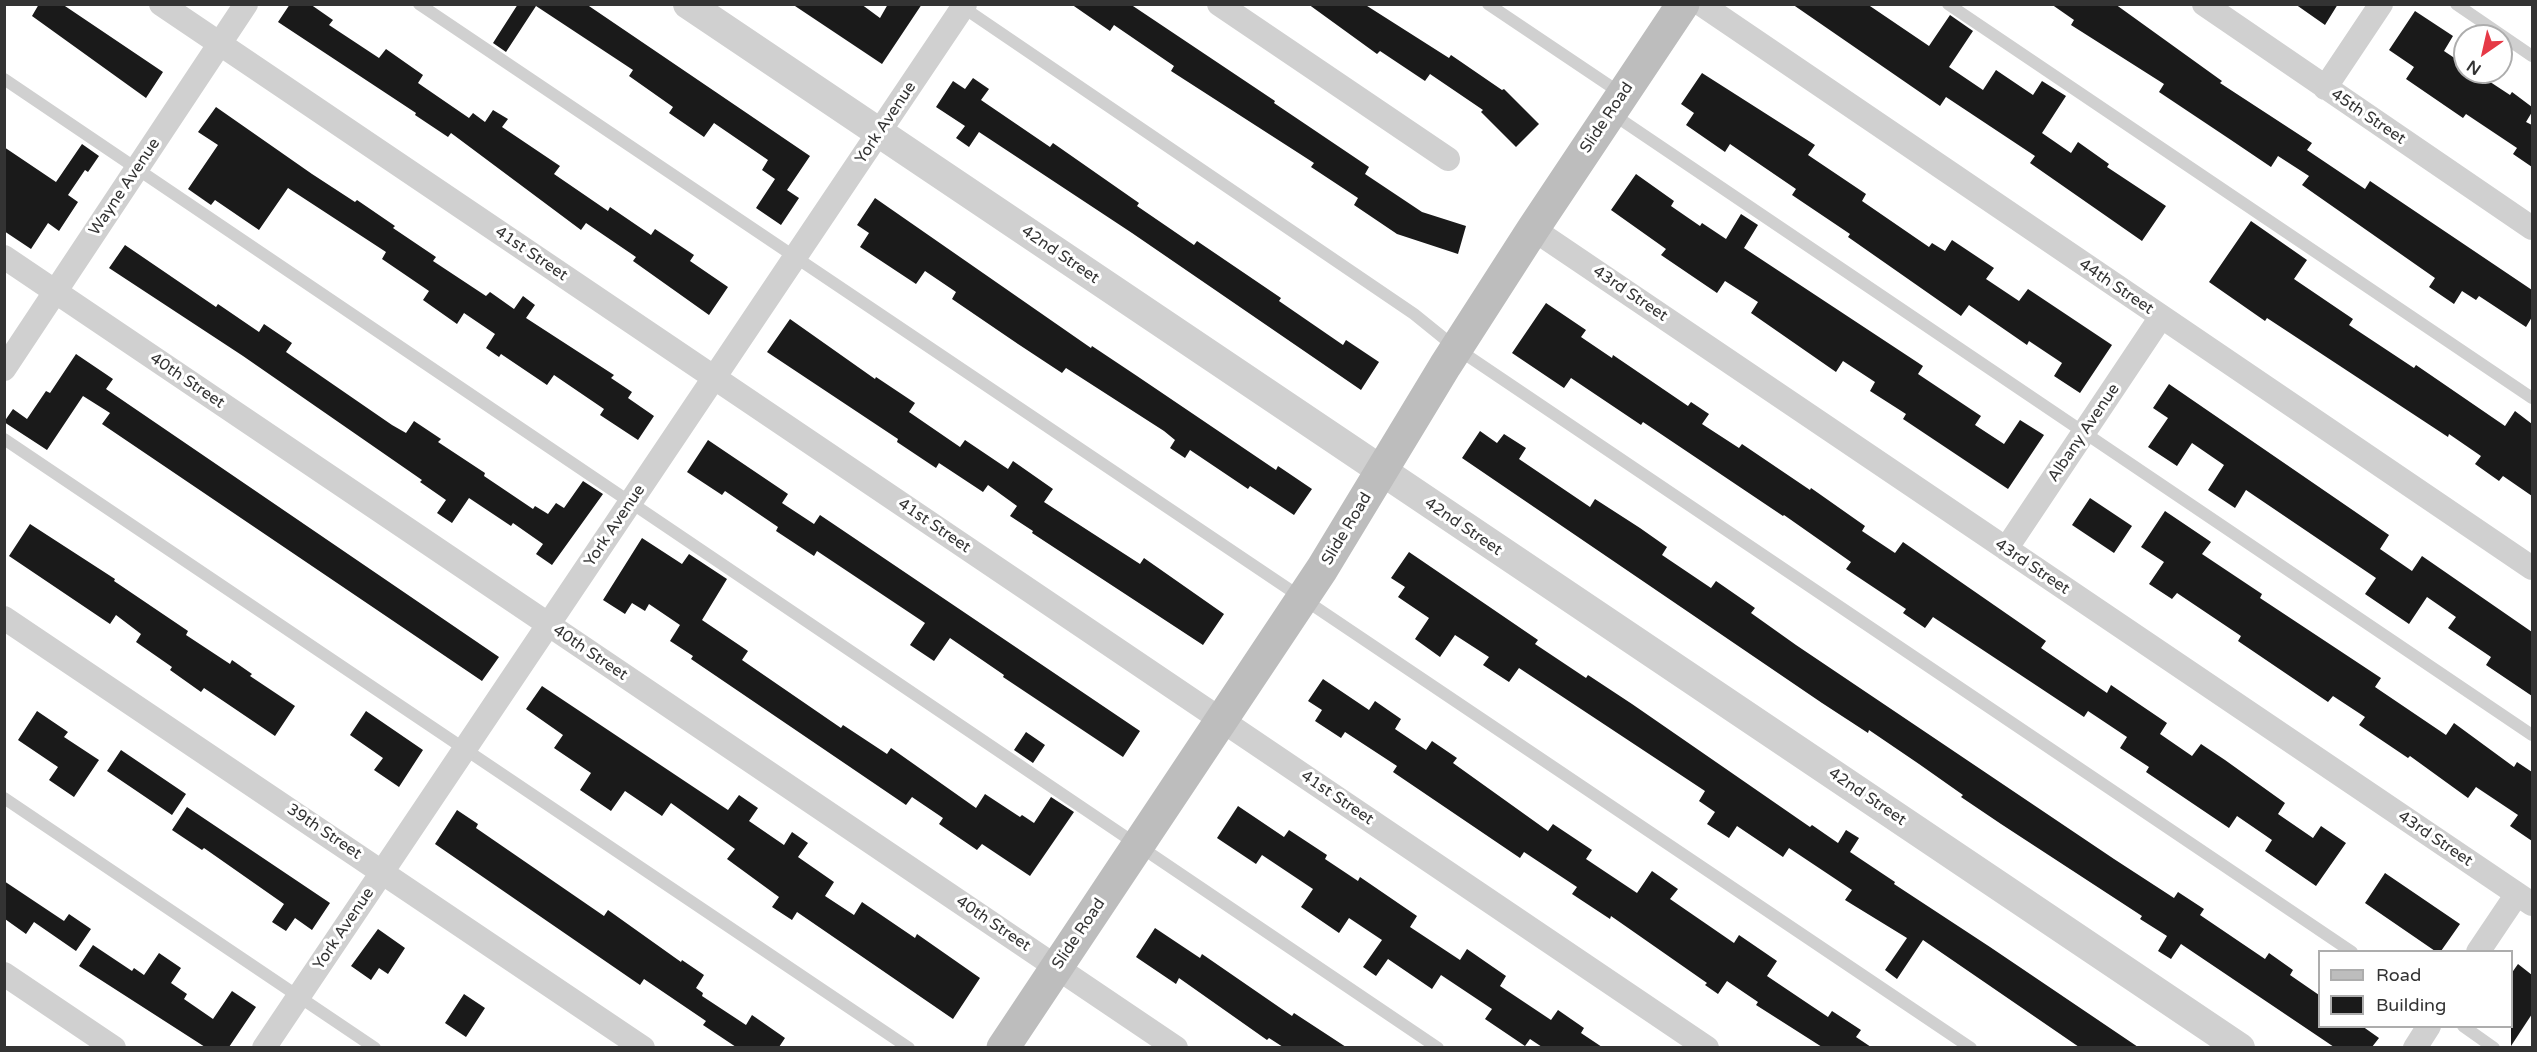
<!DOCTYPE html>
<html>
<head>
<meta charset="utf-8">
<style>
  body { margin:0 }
  #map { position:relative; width:2537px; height:1052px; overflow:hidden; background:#fff; font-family:"Varela Round",sans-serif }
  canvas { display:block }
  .frame { position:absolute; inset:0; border:6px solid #333; pointer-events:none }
  .legend { position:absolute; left:2318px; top:950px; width:195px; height:78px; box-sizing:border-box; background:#fff; border:2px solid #adadad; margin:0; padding:8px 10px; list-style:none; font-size:18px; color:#333 }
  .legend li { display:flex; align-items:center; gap:12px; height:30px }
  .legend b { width:30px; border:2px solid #adadad }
  .north { position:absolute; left:2453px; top:24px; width:60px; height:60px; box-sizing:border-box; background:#fff; border:2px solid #adadad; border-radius:50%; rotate:214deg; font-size:16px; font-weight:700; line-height:24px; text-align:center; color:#333 }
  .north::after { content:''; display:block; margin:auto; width:21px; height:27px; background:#e63946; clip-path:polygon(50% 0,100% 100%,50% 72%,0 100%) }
</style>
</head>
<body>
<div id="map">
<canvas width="2537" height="1052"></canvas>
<div class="frame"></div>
<ul class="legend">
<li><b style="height:8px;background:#bdbdbd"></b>Road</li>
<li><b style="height:16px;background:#1a1a1a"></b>Building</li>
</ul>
<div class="north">N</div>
</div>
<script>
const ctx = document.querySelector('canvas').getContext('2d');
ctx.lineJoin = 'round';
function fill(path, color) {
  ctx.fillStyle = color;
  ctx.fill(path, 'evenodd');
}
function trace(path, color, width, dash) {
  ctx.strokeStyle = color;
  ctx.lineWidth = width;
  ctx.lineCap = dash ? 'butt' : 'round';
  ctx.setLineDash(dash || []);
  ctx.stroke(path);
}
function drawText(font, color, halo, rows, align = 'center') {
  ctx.font = font + ' "Varela Round",sans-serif';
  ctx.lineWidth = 6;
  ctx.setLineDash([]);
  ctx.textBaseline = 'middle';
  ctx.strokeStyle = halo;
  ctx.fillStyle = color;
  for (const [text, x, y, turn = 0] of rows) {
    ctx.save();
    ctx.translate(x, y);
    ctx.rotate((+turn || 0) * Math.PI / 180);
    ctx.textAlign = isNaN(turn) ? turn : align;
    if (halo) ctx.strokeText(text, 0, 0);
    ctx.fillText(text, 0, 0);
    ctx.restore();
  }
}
fill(new Path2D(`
  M39 4H62L163 72 146 98 32 16Z
  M290 4H310L333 20 329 25 379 58 386 49 423 75 418 83 469 118 473 113 485 122 493 110 508 119 502 127 560 166 554 174 608 211 610 207 651 235 655 229 694 255 690 261 728 287 709 315 633 261 636 257 586 223 581 230 451 133 448 137 415 115 416 113 278 22Z
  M518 4H586L810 156 787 190 799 198 781 225 756 208 775 179 762 170 768 160 714 123 704 137 669 113 673 107 629 76 633 70 536 6 506 52 493 43Z
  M792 4H861L880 18 888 4H922L882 64Z
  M1071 4H1130L1275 101 1274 103 1369 167 1365 174 1422 212 1466 226 1458 254 1397 234 1354 205 1358 198 1311 167 1314 163 1171 71 1174 66 1114 25 1110 31Z
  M1308 4H1364L1449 58 1451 55 1502 90 1504 89 1539 124 1516 147 1481 112 1483 110 1430 74 1425 81 1380 51 1377 54Z
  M1792 4H1867L1929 46 1950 15 1973 31 1949 67 1983 90 1996 70 2033 95 2042 81 2066 96 2042 133 2071 153 2078 142 2109 164 2107 167 2166 206 2142 241 2030 163 2035 156 1946 97 1940 106Z
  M2051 4H2115L2222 81 2220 83 2312 143 2307 150 2365 189 2370 181 2532 290V317L2526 327 2479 296 2476 300 2462 291 2454 304 2429 287 2435 278 2302 185 2309 176 2278 156 2271 167 2231 140 2159 92 2164 84 2071 25 2074 20Z
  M2295 4H2338L2325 25Z
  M2415 11 2453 36 2444 51 2465 65V72H2475L2510 95 2512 92 2532 107V112L2526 122 2532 125V167L2513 154 2517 148 2466 114 2463 118 2406 79 2414 67 2389 50Z
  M1702 73 1815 145 1808 155 1866 194 1862 201 1929 247 1932 243 1945 251 1952 240 1994 268 1986 279 2019 301 2028 289 2112 345 2080 393 2054 376 2062 363 2029 341 2027 345 1969 305 1961 316 1848 237 1850 234 1792 195 1796 189 1730 144 1725 152 1686 125 1694 113 1681 104Z
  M973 78 989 89 981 100 1050 147 1053 143 1139 203 1137 206 1194 245 1197 241 1281 298 1279 301 1343 345 1346 340 1379 362 1361 390 1132 233 979 132 969 147 956 138 965 126 936 107 953 81 965 89Z
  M216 107 312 174 355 202 357 200 395 226 393 228 436 257 433 261 486 296 490 292 514 309 523 296 535 305 526 318 614 375 611 378 632 392 628 398 654 416 638 440 600 415 604 409 554 375 547 385 501 354 499 357 486 348 495 334 464 313 457 324 423 300 429 291 382 259 386 252 288 188 259 230 215 200 211 205 188 189 218 145 198 132Z
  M82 144 99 156 88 172 85 170 68 195 78 202 59 231 48 223 31 249 4 231V147L56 182Z
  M1636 174 1674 201 1671 206 1700 226 1702 223 1726 239 1741 214 1758 225 1744 248 1923 366 1918 374 1981 416 1975 425 2004 444 2020 420 2044 435 2008 489 1903 419 1906 414 1870 391 1875 382 1843 361 1836 372 1751 313 1758 302 1725 281 1717 293 1661 255 1666 249 1611 210Z
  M875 198 1091 348 1092 346 1137 376 1276 470 1278 466 1312 489 1294 515 1250 486 1248 489 1190 450 1185 458 1170 448 1175 440 1164 431 1066 368 1062 373 1018 344 952 299 956 292 925 271 916 284 860 247 869 233 857 225Z
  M2251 221 2307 260 2294 279 2353 319 2349 325 2414 368 2416 365 2505 426 2515 411 2532 424V496L2503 476 2499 481 2475 464 2481 456 2449 434 2448 437 2267 318 2265 321 2209 282Z
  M125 245 216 307 218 304 259 332 264 324 292 343 286 352 392 425 406 433 414 421 441 439 438 442 485 473 484 476 533 509 535 506 548 514 556 503 564 508 583 481 603 494 552 565 536 554 543 544 513 523 511 526 469 498 452 523 437 513 446 500 420 482 422 480 243 356 109 268Z
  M1546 303 1586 330 1581 337 1612 358 1613 355 1688 406 1691 402 1709 414 1702 424 1739 448 1742 444 1810 490 1811 488 1865 526 1862 531 1895 553 1903 542 2046 641 2041 648 2107 693 2111 685 2167 723 2160 734 2192 756 2201 744 2225 760 2285 803 2278 814 2313 838 2321 826 2346 843 2316 886 2265 851 2272 840 2237 816 2229 828 2146 772 2149 767 2120 748 2127 737 2088 711 2084 717 1933 617 1925 628 1903 613 1906 609 1846 569 1851 562 1784 515 1783 516 1643 422 1641 425 1571 378 1564 388 1512 353Z
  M790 319 875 379 876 377 915 403 909 412 960 447 965 440 1008 469 1013 461 1053 489 1044 502 1140 564 1144 558 1224 614 1203 645 1032 533 1033 531 1010 516 1017 506 988 485 983 492 939 463 936 468 897 442 898 439 767 352Z
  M76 354 113 379 106 389 499 657 482 681 102 424 110 413 83 396 47 450 4 422 13 409 27 419 46 391 50 393Z
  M2169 384 2389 535 2380 549 2412 571 2422 556 2532 632V696L2486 665 2491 657 2448 628 2456 617 2427 597 2409 624 2365 594 2376 578 2246 490 2235 508 2208 490 2224 465 2192 443 2177 466 2148 447 2168 418 2153 408Z
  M1480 431 1497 443 1504 434 1526 448 1519 459 1590 507 1595 499 1640 528 1667 547 1662 555 1711 588 1716 581 1755 608 1751 613 1796 645 2114 859 2174 898 2178 892 2204 909 2200 915 2265 959 2269 953 2293 970 2290 975 2319 995V1026H2362L2379 1038 2372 1047H2334L2181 944 2171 959 2158 951 2167 936 2140 919 2142 916 2001 824 1961 797 1963 795 1919 764 1869 730 1868 733 1822 703 1462 458Z
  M708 440 788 494 782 503 814 524 820 515 1140 731 1123 757 1003 677 1004 675 950 638 934 661 910 645 925 623 817 551 814 556 776 531 778 527 725 491 722 495 687 472Z
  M2090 498 2132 526 2114 553 2072 525Z
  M2165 511 2211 542 2202 554 2262 594 2260 598 2381 678 2375 687 2446 735 2454 723 2514 767 2517 762 2532 772V841L2510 826 2518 815 2476 787 2468 798 2410 756 2408 758 2359 725 2365 717 2333 696 2328 702 2238 641 2241 636 2177 593 2172 599 2149 584 2164 562 2141 547Z
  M30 524 115 579 114 581 188 631 186 635 230 664 232 660 252 674 250 676 295 706 275 736 204 688 201 692 170 670 172 667 136 642 141 634 116 615 110 624 9 556Z
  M642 538 682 564 689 554 727 579 702 620 748 651 742 660 841 728 843 725 887 754 891 748 976 808 985 794 1020 817 1022 815 1034 823 1051 797 1074 812 1030 876 982 844 977 850 939 824 943 818 912 797 906 805 691 659 693 656 670 641 680 625 649 604 645 611 632 603 625 614 603 600Z
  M1409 552 1538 640 1535 644 1586 678 1588 675 1632 704 1810 827 1812 825 1838 843 1846 830 1859 838 1850 852 1895 882 1894 884 1990 947 2138 1047H2079L1923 940 1897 979 1885 970 1907 938 1845 900 1852 890 1789 848 1783 857 1737 826 1729 838 1707 824 1715 812 1699 801 1705 791 1519 668 1509 682 1483 665 1489 657 1455 635 1440 657 1415 639 1429 618 1398 597 1405 587 1391 578Z
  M1323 679 1369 710 1375 701 1401 719 1395 729 1426 750 1432 741 1457 758 1453 763 1548 831 1553 824 1592 850 1586 859 1637 893 1652 871 1678 889 1670 899 1734 943 1739 935 1777 961 1767 976 1828 1017 1832 1011 1861 1030 1856 1037 1871 1047H1822L1756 1005 1758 1002 1727 981 1718 994 1705 985 1707 983 1611 916 1610 919 1572 894 1577 887 1524 852 1520 858 1393 772 1397 766 1345 732 1341 738 1315 721 1322 710 1308 701Z
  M542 686 728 810 739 795 758 808 749 821 784 845 792 832 808 843 798 857 834 882 825 896 854 915 862 902 915 938 917 934 980 978 953 1019 797 912 792 920 772 907 779 897 727 859 735 849 671 803 662 816 625 791 611 811 580 790 591 773 554 748 563 735 526 709Z
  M37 711 68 732 64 737 99 760 74 797 49 780 58 767 18 740Z
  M366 711 423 750 399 787 374 770 383 758 350 735Z
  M1026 732 1045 745 1033 763 1014 750Z
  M121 750 186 794 172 815 107 771Z
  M1238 806 1284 837 1289 830 1327 855 1325 859 1358 881 1360 877 1417 916 1410 927 1460 960 1467 949 1506 976 1500 986 1551 1020 1558 1010 1584 1028 1581 1033 1602 1047H1542L1530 1039 1525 1046 1485 1019 1492 1009 1441 975 1432 989 1388 959 1376 976 1363 967 1382 940 1349 918 1339 933 1301 907 1313 889 1262 855 1256 864 1217 838Z
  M187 807 330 903 312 930 295 918 286 931 272 922 284 904 204 848 202 850 172 830Z
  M457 810 478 824 476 828 604 916 608 910 681 962 682 960 704 975 696 988 703 993 702 996 746 1025 752 1015 785 1038 779 1047H736L703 1025 706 1021 644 979 640 985 435 844Z
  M2385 873 2460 924 2441 951H2435L2365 903Z
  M4 881 64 921 69 914 91 929 76 951 34 922 26 934 5 919Z
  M1155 928 1200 958 1202 954 1292 1016 1294 1013 1346 1047H1283L1269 1038 1267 1040 1179 978 1176 984 1136 957Z
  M378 929 405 948 388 974 379 968 371 980 351 966Z
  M93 945 132 971 134 968 144 975 159 953 181 968 171 983 187 994 184 999 213 1019 232 991 256 1007 229 1047H205L79 966Z
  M2518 964 2532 975V1014L2511 1046V974Z
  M464 994 485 1008 466 1037 445 1023Z`), '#1a1a1a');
trace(new Path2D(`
  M419 4 1971 1048
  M1488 4 1622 94
  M1948 4 2532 398
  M2456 4 2532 56
  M961 6 1414 314 1456 348 2352 952
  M4 79 1438 1048
  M1611 113 2532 735
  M4 439 909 1048
  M4 798 375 1048
  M2463 1026 2494 1048`), '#d0d0d0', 12);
trace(new Path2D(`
  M161 4 1707 1048
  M1219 4 1448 159
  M1701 4 2532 568
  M2204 4 2532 228
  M2325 88 2381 4
  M1533 229 2532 904
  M4 257 1176 1048
  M4 369 246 4
  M2006 549 2161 317
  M4 618 643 1048
  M2478 952 2517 894
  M4 974 114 1048
  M264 1048 965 4
  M2415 1048 2429 1026`), '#d0d0d0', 24);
trace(new Path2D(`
  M688 4 2240 1048`), '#d0d0d0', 30);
trace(new Path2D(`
  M1003 1048 1322 569 1445 366 1533 229 1683 4`), '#bdbdbd', 33);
drawText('16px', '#333', '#fff', [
  ["45th Street",2368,117,34],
  ["Slide Road",1607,118,-56],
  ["York Avenue",886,123,-56],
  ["Wayne Avenue",125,187,-56],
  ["41st Street",531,254,34],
  ["42nd Street",1060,255,34],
  ["44th Street",2116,287,34],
  ["43rd Street",1630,294,34],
  ["40th Street",187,381,34],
  ["Albany Avenue",2084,433,-56],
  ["York Avenue",615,526,-56],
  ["41st Street",934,526,34],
  ["42nd Street",1463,527,34],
  ["Slide Road",1347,529,-59],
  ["43rd Street",2032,567,34],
  ["40th Street",590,653,34],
  ["42nd Street",1867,797,34],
  ["41st Street",1337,798,34],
  ["39th Street",324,832,34],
  ["43rd Street",2435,839,34],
  ["40th Street",993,924,34],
  ["York Avenue",344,929,-56],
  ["Slide Road",1079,934,-56]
]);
</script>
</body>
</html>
